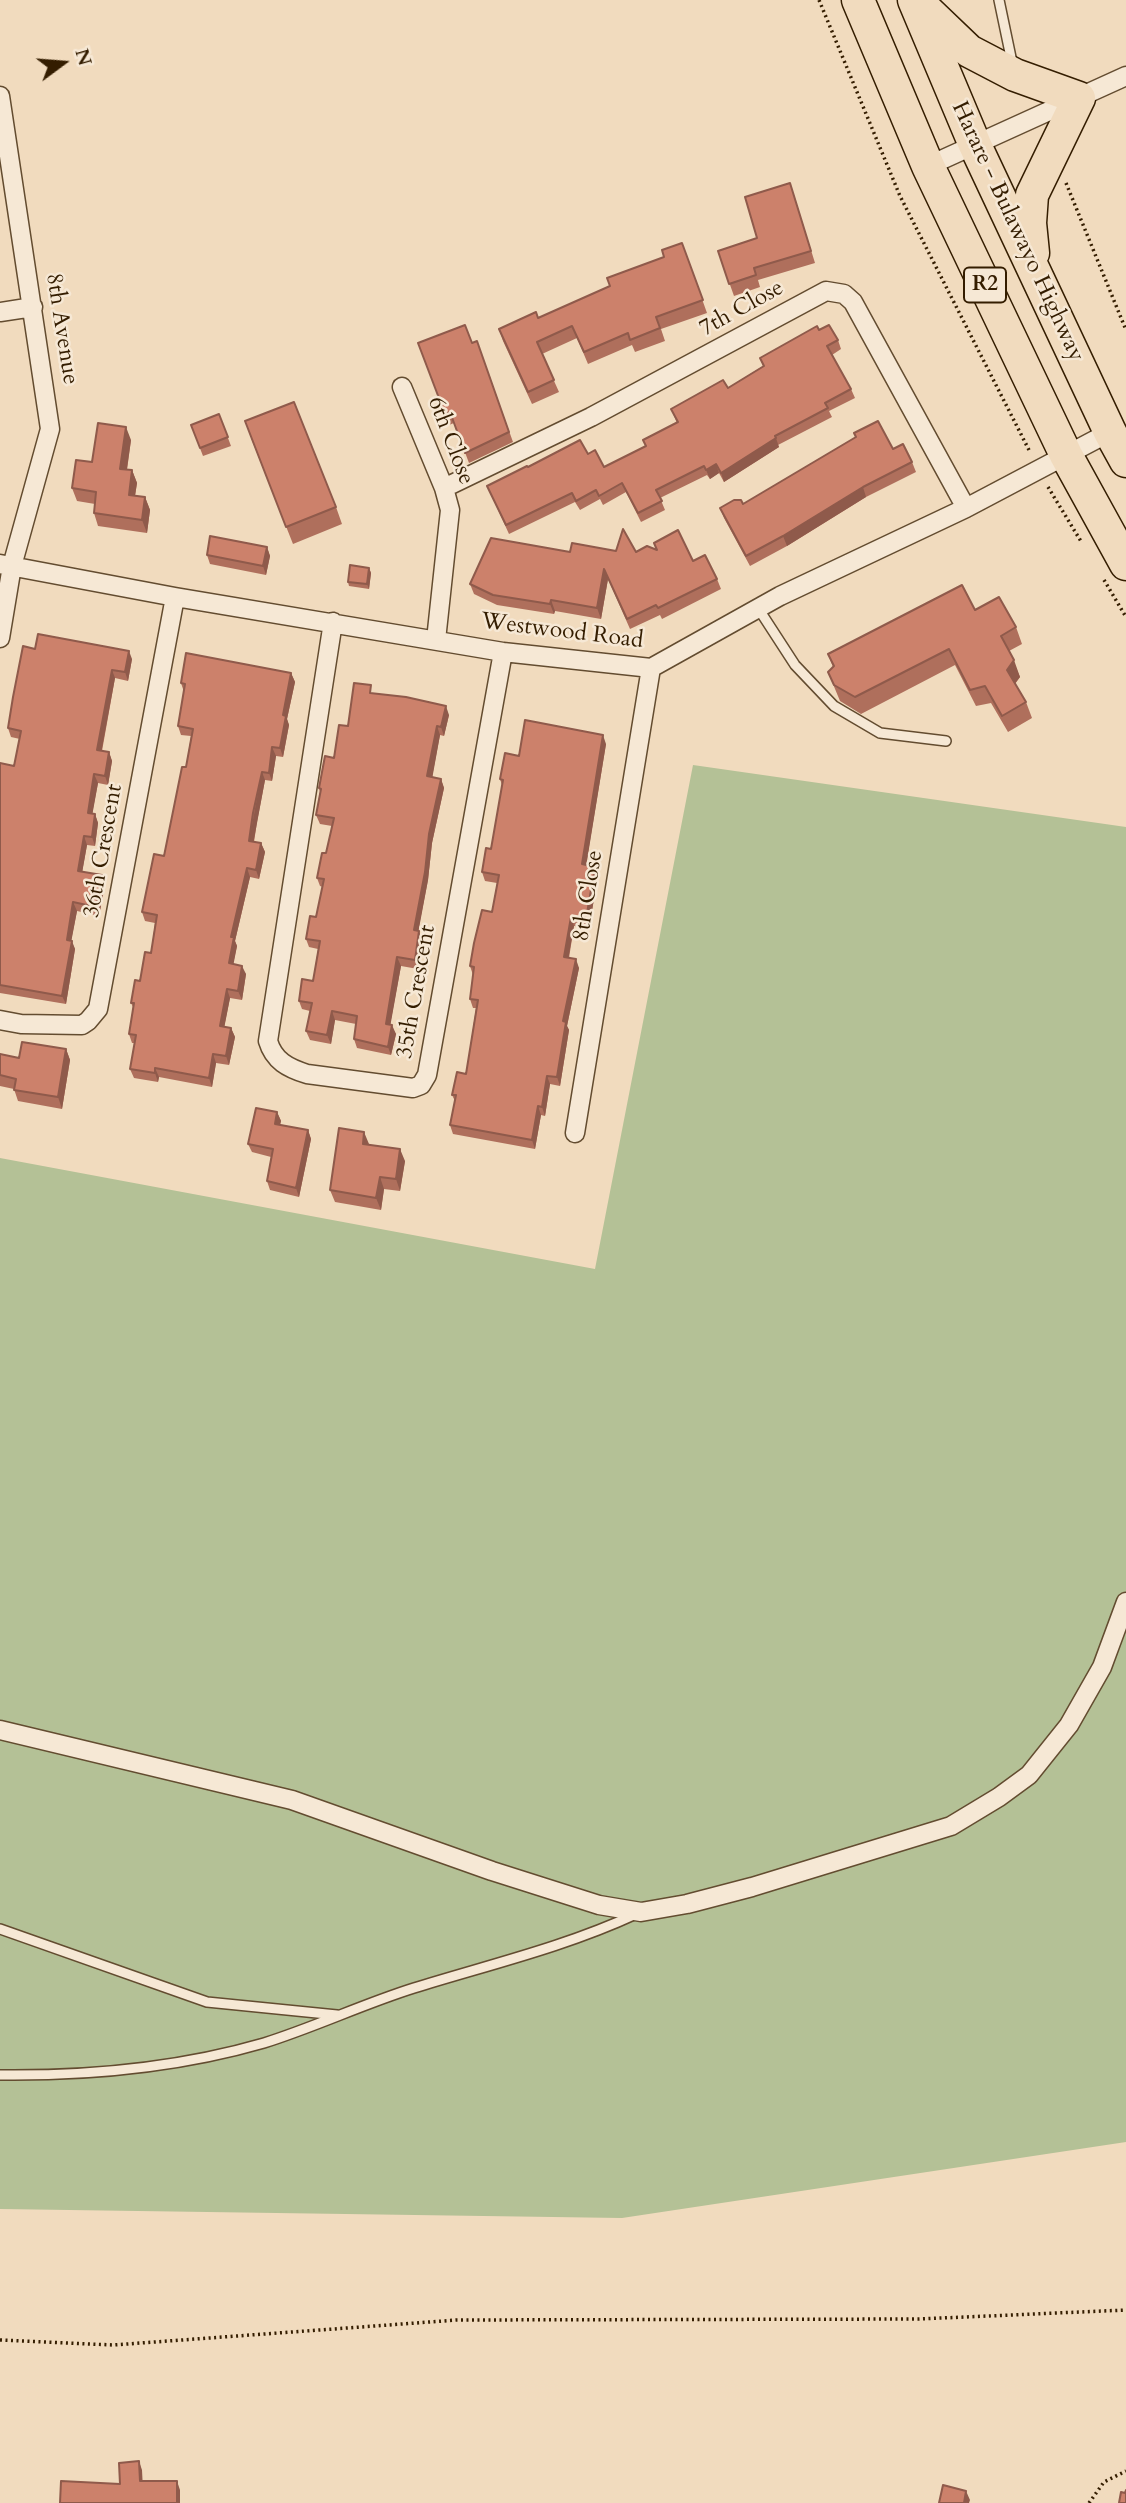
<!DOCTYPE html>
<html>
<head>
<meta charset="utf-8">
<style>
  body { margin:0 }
  #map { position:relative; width:1126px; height:2503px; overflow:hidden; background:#f1dbbe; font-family:Cardo,serif }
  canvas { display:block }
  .north { position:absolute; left:28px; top:28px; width:70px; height:70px; -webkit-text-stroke:5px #f6e8d5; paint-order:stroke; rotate:74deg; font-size:19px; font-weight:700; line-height:28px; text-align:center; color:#341d00 }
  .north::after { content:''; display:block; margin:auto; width:24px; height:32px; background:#341d00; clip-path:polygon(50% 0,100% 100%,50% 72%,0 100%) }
</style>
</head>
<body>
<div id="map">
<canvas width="1126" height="2503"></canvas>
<div class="north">N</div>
</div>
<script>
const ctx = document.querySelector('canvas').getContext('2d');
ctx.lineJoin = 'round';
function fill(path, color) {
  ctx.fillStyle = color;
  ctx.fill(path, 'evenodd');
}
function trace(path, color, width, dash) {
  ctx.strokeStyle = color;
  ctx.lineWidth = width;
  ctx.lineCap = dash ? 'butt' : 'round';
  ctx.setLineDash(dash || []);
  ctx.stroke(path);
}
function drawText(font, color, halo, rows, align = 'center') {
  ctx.font = font + ' Cardo,serif';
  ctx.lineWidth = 5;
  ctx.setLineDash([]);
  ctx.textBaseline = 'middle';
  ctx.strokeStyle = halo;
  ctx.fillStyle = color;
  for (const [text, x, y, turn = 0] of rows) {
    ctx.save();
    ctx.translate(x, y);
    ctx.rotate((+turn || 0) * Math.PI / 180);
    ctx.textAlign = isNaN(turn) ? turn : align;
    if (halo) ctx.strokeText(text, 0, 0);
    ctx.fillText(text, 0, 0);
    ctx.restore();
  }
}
fill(new Path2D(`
  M693 765 1126 827V2142L622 2218 0 2209V1158L595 1269Z`), '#b4c196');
const lane = new Path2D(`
  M999 0 1013 67
  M758 608 795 665 834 706 880 733 946 741
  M0 1929 207 2002 337 2015
  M0 2075C89 2076 178 2068 264 2043 315 2027 363 2004 414 1988 488 1965 565 1947 636 1914`);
const street = new Path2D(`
  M0 96 50 429 12 566 0 638
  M928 166 1126 76
  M0 312 33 307
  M402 387 444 488 450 510 436 640
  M444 488 591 417 826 291 844 294 853 302 966 508
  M0 564 175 597 503 652 651 668 780 596 966 508 1110 432
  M333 622 268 1041C274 1061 288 1068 307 1074L413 1088 421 1085 427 1075 503 652
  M0 1020 21 1024 82 1025 88 1021 98 1009 175 597
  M575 1133 651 668
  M0 1730 292 1800 492 1871 599 1905 641 1912 687 1904 752 1887 951 1826 999 1797 1029 1775 1069 1725 1102 1667 1126 1602`);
const highway = new Path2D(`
  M858 0 928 166 1066 455 1126 564
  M914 0 975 145 1110 432 1126 461
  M922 6 969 51 1015 75 1079 98 1032 195 1030 223 1033 253`);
trace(lane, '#634c30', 12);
trace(street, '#634c30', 21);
trace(highway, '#341d00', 35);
trace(new Path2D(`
  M819 0 900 196 1030 452
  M1066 183 1126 330
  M1048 487 1082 543
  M1104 580 1126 617
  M0 2340 113 2345 457 2320 919 2319 1126 2310
  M1089 2503 1104 2482 1126 2471`), '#341d00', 3.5, [2, 3.5]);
trace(lane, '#f6e8d5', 9);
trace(street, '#f6e8d5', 18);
trace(highway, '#f1dbbe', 32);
fill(new Path2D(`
  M794 195 815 263 758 280 760 287 734 296 718 251 757 238Z
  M682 243 707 313 661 329 665 341 635 352 632 345 588 364 577 338 542 354 559 392 532 404 503 341 499 329 538 318 610 286 664 257Z
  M819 330 838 340 841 349 832 355 851 389 855 398 829 411 832 417 778 445 779 447 724 482 719 473 710 479 707 475 660 498 665 510 641 522 626 492 603 505 600 499 580 510 575 502 509 534 487 486 528 467 588 454 604 467 646 447 643 440 677 423 671 409 728 388 763 366 760 358Z
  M477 341 513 442 469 463 454 423 449 425 418 343H472Z
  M219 414 231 446 203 456 191 425Z
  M251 438 336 507 342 524 293 544Z
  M131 440 127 470H132L137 483 135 496 145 497 150 510 147 533 98 526 94 513 95 504 77 501 72 488 92 462Z
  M893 449 912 462 916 472 866 497 787 546 750 566 724 518 720 508 743 504Z
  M654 543 693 561 717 579 721 589 662 619 660 615 630 629 608 579 601 619 555 611 554 614 497 605 474 594 470 584 570 552H636L656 549Z
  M267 547 270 556 266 575 210 564 207 555Z
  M369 568 371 573 369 589 349 586 348 582Z
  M975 610 1016 627 1022 644 1009 651 1020 677 1015 684 1026 702 1032 718 1008 732 991 703 976 706 955 665 861 714 840 701 828 672 833 667 828 654Z
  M35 649 132 659 128 681 115 678 102 751 109 752 112 761 108 785 98 783 92 814H95L98 823 95 846 87 845 82 872 105 884 99 916 77 911 71 941 75 949 66 1004 0 993V763L14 766 20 739 11 737 8 728Z
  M291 673 295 682 287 719 289 725 283 757 276 756 272 781 265 780 257 822 254 842 261 843 265 852 259 879 250 877 235 941 237 946 233 964 246 974 242 1000 230 998 224 1027 231 1028 235 1037 229 1065 216 1063 212 1087 159 1077 158 1082 134 1078 130 1069 135 1043H132L129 1034 133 1007 131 1003 151 953 155 923 145 921 142 912 164 856 186 767 191 736 181 735 178 726 184 692 181 683Z
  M374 693 449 715 444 736 440 735 432 777 441 779 444 788 432 843 428 880 418 931 422 940 418 969 401 966 390 1025 396 1034 391 1055 357 1048 354 1039 356 1024 335 1020 331 1044 310 1040 306 1031 310 1011 302 1009 299 1001 313 981 318 949 309 947 306 939 316 917 323 887 320 886 317 878 326 853 332 826 320 824 316 815 320 792 319 788 334 758 348 726Z
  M606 744 586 865 595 867 598 876 589 928 574 926 569 958 579 968 567 1026 569 1030 560 1086 550 1084 545 1116 541 1115 535 1149 453 1134 450 1125 455 1101 452 1095 466 1074 476 1008H473L470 999 473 975 470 966 492 912 497 883 485 881 482 872 491 849 502 785 500 779 519 756Z
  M66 1049 70 1060 62 1109 18 1101 14 1089 0 1086V1054L19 1058Z
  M277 1112 281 1121 280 1125 308 1130 311 1139 299 1197 270 1190 267 1181 271 1157 252 1152 248 1144Z
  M369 1145 405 1161 400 1191 384 1189 381 1210 335 1202 330 1190Z`), '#af6f5c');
fill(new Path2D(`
  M126 427 131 440 125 482 120 469Z
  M776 438 779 447 724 482 721 473Z
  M716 464 719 473 710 479 706 470Z
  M132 470 137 483 133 508 129 495Z
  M863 487 866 497 787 546 783 536Z
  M145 497 150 510 147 533 142 520Z
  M267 547 270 556 266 575 263 566Z
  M369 568 371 573 369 589 367 584Z
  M604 569 608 579 601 619 597 608Z
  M551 600 555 611 554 614 550 604Z
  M129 651 132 659 128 681 125 672Z
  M1014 660 1020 677 1013 686 1007 670Z
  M112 670 115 678 100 759 97 750Z
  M291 673 295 682 287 719 289 725 283 757 280 748 283 715Z
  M446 706 449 715 444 736 441 727Z
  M437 726 440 735 431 785 427 776Z
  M603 735 606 744 585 873 582 864Z
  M272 747 276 756 272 781 269 773Z
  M109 752 112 761 108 785 105 776Z
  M262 772 265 780 252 850 249 841Z
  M94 774 98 783 91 822 88 813Z
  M441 779 444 788 432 843 428 880 417 939 414 930 429 834Z
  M95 814 98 823 95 846 92 837Z
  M84 836 87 845 81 879 78 871Z
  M261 843 265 852 259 879 256 870Z
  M595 867 598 876 589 928 586 919Z
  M247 868 250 877 235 941 237 946 232 972 229 963 231 937Z
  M102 875 105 884 99 916 96 907Z
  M73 902 77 911 70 948 67 940Z
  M571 917 574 926 567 966 564 957Z
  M419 931 422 940 418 969 415 960Z
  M72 941 75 949 66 1004 62 996Z
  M397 957 401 966 389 1033 386 1024Z
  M576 959 579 968 567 1026 569 1030 560 1086 557 1077 563 1021Z
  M242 966 246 974 242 1000 238 991Z
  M227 989 230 998 223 1034 220 1026Z
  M332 1011 335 1020 331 1044 327 1035Z
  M392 1025 396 1034 391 1055 388 1047Z
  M231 1028 235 1037 229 1065 226 1056Z
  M66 1049 70 1060 62 1109 58 1097Z
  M213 1054 216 1063 212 1087 209 1078Z
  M155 1068 159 1077 158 1082 155 1073Z
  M547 1076 550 1084 545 1116 542 1107Z
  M538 1106 541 1115 535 1149 532 1140Z
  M277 1112 281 1121 278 1132 275 1124Z
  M308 1130 311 1139 299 1197 296 1188Z
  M364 1132 369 1144H363Z
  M400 1149 405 1161 400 1191 396 1179Z
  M380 1177 384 1189 381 1210 376 1198Z
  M139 2461 142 2470 143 2490 140 2481Z
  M177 2481 180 2490V2503H177Z
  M966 2491 970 2500 969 2503H964Z`), '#8f5a4b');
const building = new Path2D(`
  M790 183 811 251 754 268 756 275 729 284 718 251 757 238 745 197Z
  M682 243 703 300 656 317 660 328 630 340 628 333 584 352 572 326 537 342 554 380 528 392 499 329 536 312 538 318 610 286 607 278 664 257 662 250Z
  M465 325 472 343 477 341 509 432 465 453 450 412 445 414 418 343Z
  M829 325 838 340 827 346 851 389 825 403 828 408 775 436 776 438 721 473 716 464 706 470 704 466 656 490 662 501 638 513 622 483 599 496 596 490 576 501 572 493 506 525 487 486 527 466 528 467 580 440 588 454 595 450 604 467 646 446 643 440 678 422 671 409 723 380 728 388 764 366 760 358 817 326 819 330Z
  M294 402 336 507 286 527 245 421Z
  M219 414 228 437 200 448 191 425Z
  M878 421 893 449 903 444 912 462 863 487 783 536 746 556 720 508 734 500H741L743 504 856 437 854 433Z
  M98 423 126 427 120 469 132 470 129 495 145 497 142 520 94 513 96 492 72 488 76 460 92 462Z
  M623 529 636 552 647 546 657 550 654 543 678 530 693 561 705 555 717 579 658 608 656 605 627 619 604 569 597 608 551 600 550 604 493 595 470 584 491 538 570 552 572 543 616 551Z
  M210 536 267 547 263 566 207 555Z
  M350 565 369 568 367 584 348 582Z
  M962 585 975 610 999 597 1016 627 1001 636 1014 660 1007 670 1026 702 1002 716 985 686 970 690 949 649 855 697 834 685 828 672 834 666 828 654Z
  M38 634 129 651 125 672 112 670 97 750 109 752 105 776 94 774 88 813 95 814 92 837 84 836 78 871 102 875 96 907 73 902 67 940 72 941 62 996 0 985V763L14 766 21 731 8 728 13 697 23 646 35 649Z
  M186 653 291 673 283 715 286 716 280 748 272 747 269 773 262 772 253 813 249 841 261 843 256 870 247 868 231 937H234L229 963 242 966 238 991 227 989 220 1026 231 1028 226 1056 213 1054 209 1078 155 1068V1073L130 1069 136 1035 129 1034 134 1003H131L135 980 140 981 145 952 151 953 157 915 142 912 154 854 164 856 182 767H186L193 729 178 726 185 684 181 683Z
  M354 683 371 685 370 693 406 697 446 706 441 727 437 726 427 776 441 779 429 834 425 872 414 930 419 931 415 960 397 957 386 1024 392 1025 388 1047 354 1039 357 1016 332 1011 327 1035 306 1031 312 1003 299 1001 302 979 313 981 320 941 306 939 310 916 316 917 324 879 317 878 322 853H326L334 818 316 815 321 789 319 788 325 756 334 758 339 725 348 726Z
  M525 720 603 735 582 864 595 867 586 919 571 917 564 957 576 959 563 1021 566 1022 557 1077 547 1076 542 1107 538 1106 532 1140 450 1125 456 1095H452L457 1072 466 1074 478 1000 470 999 474 967 470 966 474 943 482 910 492 912 499 875 482 872 486 848 491 849 503 780 500 779 505 753 519 756Z
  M22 1042 66 1049 58 1097 14 1090 16 1079 0 1075V1054L19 1058Z
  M256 1108 277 1112 275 1124 308 1130 296 1188 267 1181 273 1149 248 1144Z
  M339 1128 364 1132 363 1144 400 1149 396 1179 380 1177 376 1198 330 1190Z
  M139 2461 140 2481H177V2503H60L61 2481 120 2484 119 2463Z
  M943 2485 966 2491 964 2503H939Z
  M1126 2490V2503H1119L1121 2492 1125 2493Z`);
fill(building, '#cc816b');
trace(building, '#8f5a4b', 2);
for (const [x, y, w] of [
  [985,285,42]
]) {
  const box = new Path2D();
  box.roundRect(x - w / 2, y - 17.5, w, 35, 5);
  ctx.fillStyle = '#f6e8d5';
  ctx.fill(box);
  trace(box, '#341d00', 2);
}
drawText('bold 21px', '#341d00', null, [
  ["R2",985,285]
]);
drawText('23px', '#341d00', '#f6e8d5', [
  ["Harare - Bulawayo Highway",1017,232,65],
  ["7th Close",742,309,-29],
  ["8th Avenue",61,329,81],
  ["6th Close",450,441,69],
  ["Westwood Road",562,632,7],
  ["36th Crescent",104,851,-80],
  ["8th Close",589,896,-81],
  ["35th Crescent",417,992,-80]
]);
</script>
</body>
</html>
